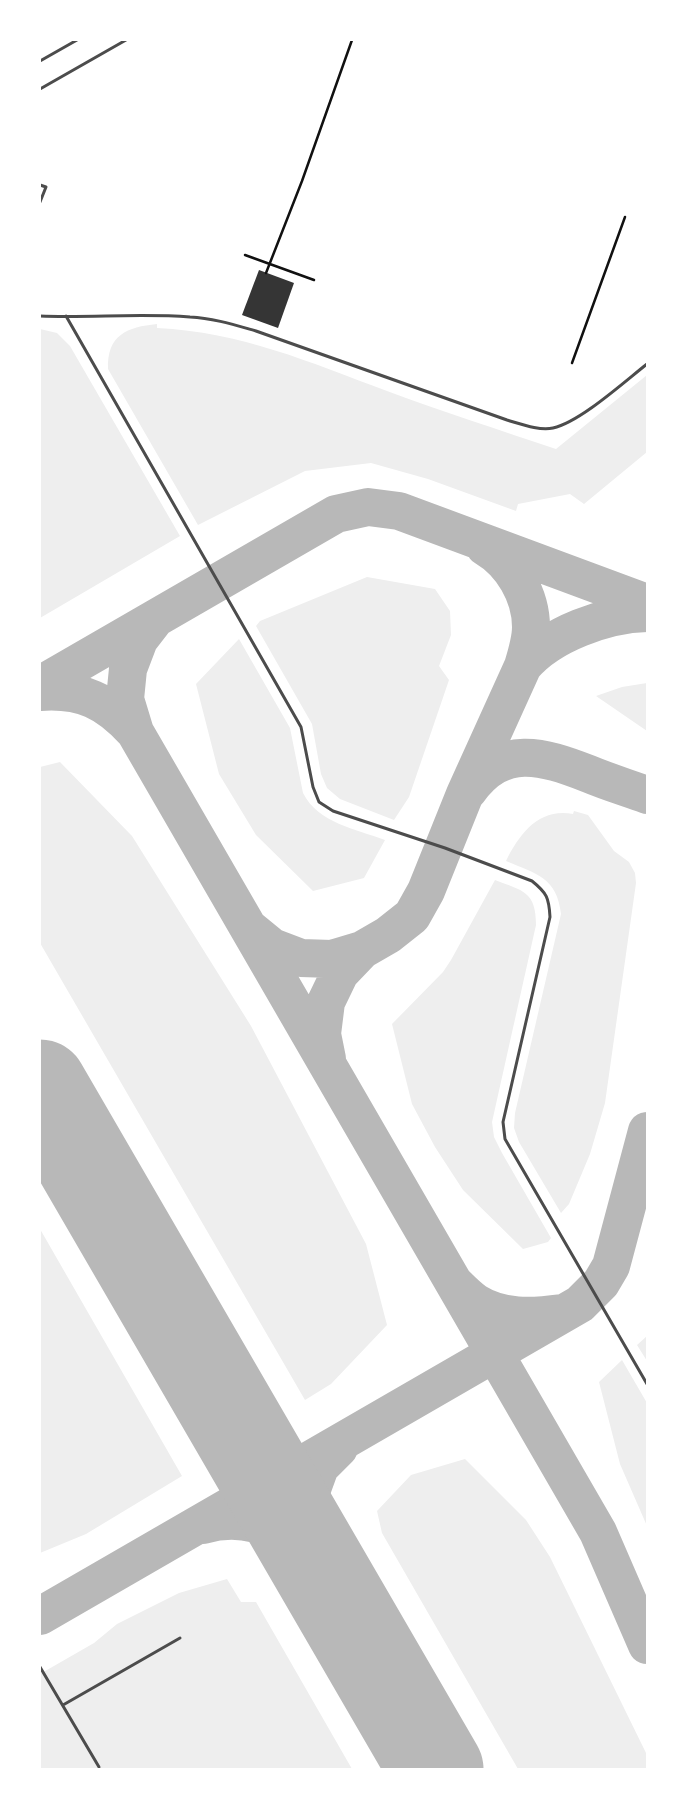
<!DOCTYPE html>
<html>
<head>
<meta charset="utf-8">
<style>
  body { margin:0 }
  #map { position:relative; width:687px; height:1809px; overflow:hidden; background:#fff; font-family:"Fira Sans",sans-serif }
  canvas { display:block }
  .frame { position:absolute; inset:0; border:41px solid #fff; pointer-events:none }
</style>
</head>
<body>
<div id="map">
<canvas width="687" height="1809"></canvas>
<div class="frame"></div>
</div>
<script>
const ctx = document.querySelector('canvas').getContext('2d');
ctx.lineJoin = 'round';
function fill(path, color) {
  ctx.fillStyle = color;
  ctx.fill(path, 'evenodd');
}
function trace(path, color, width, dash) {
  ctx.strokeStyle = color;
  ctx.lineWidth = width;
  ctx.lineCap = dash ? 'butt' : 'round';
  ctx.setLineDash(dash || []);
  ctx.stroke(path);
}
fill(new Path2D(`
  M157 324V328C241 332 309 362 387 391 443 412 500 430 556 449L647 375V452L584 504 570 494 518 504 516 511 428 479 371 463 305 471 198 525 108 369C107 335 127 327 157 324Z
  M40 329 57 333 70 346 180 536 40 618Z
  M367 577 435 589 450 611 451 635 439 666 449 680 409 797 394 820 340 799 327 788 321 774 312 724 256 626 260 621Z
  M239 639 290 728 303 793C318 823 356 829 385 840L364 878 313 891 256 835 219 774 196 684Z
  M647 683V731L596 696 622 687Z
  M60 762 132 836 251 1026 366 1244 387 1325 331 1384 305 1400 40 943V767Z
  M574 811 588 815 614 851 629 862 635 873 636 883 605 1103 590 1154 569 1204 561 1213 519 1142 514 1128 515 1113 561 914C557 877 536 874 506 861 520 833 539 808 573 814Z
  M495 880C523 891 536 891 536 925L492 1122 494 1137 502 1153 551 1238 548 1242 523 1249 463 1190 435 1147 412 1104 392 1024 443 972 451 960Z
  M40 1229 182 1476 86 1534 40 1553Z
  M647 1336V1361L637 1345Z
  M622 1360 647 1403V1526L620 1464 599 1382Z
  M465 1459 526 1520 550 1557 647 1755V1769H518L382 1533 377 1511 411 1475Z
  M227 1579 241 1602H256L352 1769H40V1674L94 1643 117 1624 179 1593Z`), '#eee');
trace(new Path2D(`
  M523 666C550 634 606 614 647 613
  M40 685 336 514 368 507 399 511 647 603
  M40 692C82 689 107 701 135 732L598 1532 647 1645
  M135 732 125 699 128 669 139 640 156 618
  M468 791C503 743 542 756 589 774 608 782 628 788 647 795
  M250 929 272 947 301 958 332 959 362 950 388 935 412 916 426 891 465 794 523 666C527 653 531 640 531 627 531 595 512 563 485 547
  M327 1059 322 1034 326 1002 340 973 362 950
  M456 1285C462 1291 468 1297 475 1302 502 1319 532 1317 562 1313
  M203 1525C251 1511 289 1532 319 1568
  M320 1569 308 1535V1500L320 1467 339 1448
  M40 1616 580 1304 601 1283 611 1266 647 1131`), '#b8b8b8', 38);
trace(new Path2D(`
  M40 1087 436 1769`), '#b8b8b8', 95);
fill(new Path2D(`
  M259 270 294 283 278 328 242 315Z`), '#353535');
trace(new Path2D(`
  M245 255 314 280
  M266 273 302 181 352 40
  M572 363 625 217`), '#111', 2.5);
trace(new Path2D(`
  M40 61 77 40
  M40 89 126 40
  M40 185 46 187 40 202
  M40 316C90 318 140 313 190 317 213 318 235 325 256 331L507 420C521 424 539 431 553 428 580 422 624 382 647 364
  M66 316 301 727 313 787 319 802 333 811 445 848 532 881C547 893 549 898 550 917L503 1122 505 1139 647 1384
  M40 1667 99 1767
  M63 1705 180 1638`), '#4c4c4c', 3);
</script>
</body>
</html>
